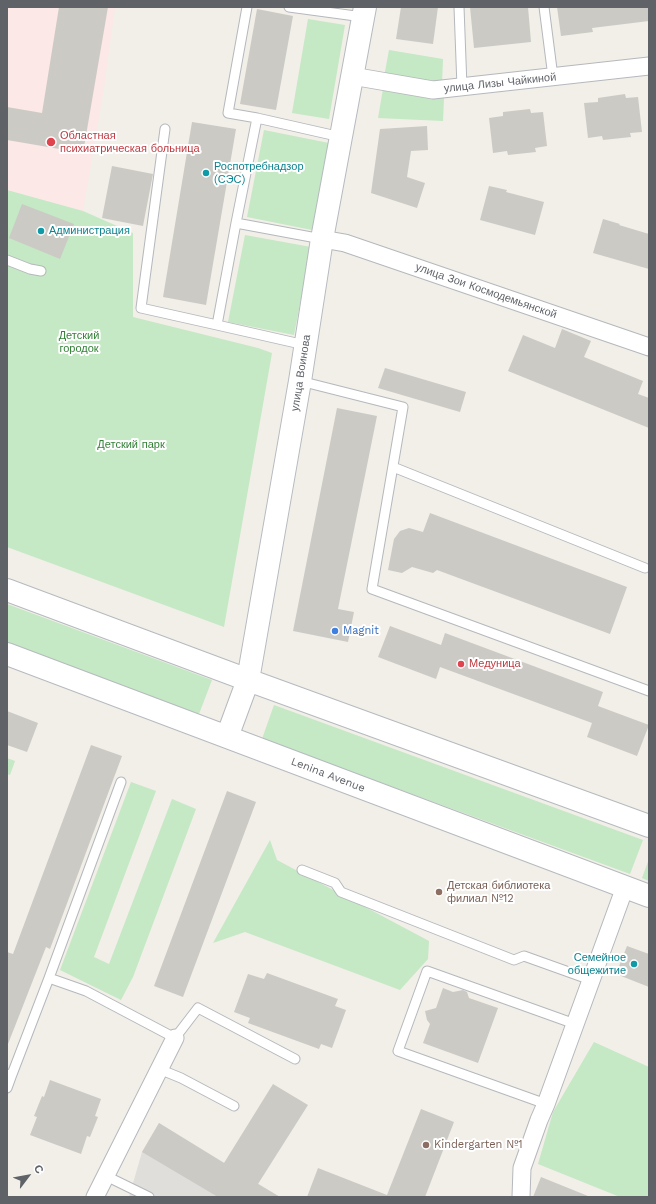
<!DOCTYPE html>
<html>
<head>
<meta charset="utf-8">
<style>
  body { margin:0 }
  #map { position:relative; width:656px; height:1204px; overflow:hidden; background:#f1efe8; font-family:"Work Sans",sans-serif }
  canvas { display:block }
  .frame { position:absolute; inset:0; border:8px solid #5f6368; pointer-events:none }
  .north { position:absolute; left:8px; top:1156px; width:40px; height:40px; -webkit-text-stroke:3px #fff; paint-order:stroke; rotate:58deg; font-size:11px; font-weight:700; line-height:16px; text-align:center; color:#5f6368 }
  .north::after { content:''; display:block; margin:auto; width:14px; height:18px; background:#5f6368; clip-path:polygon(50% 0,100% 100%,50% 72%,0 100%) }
</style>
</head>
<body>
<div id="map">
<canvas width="656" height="1204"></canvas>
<div class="frame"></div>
<div class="north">С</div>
</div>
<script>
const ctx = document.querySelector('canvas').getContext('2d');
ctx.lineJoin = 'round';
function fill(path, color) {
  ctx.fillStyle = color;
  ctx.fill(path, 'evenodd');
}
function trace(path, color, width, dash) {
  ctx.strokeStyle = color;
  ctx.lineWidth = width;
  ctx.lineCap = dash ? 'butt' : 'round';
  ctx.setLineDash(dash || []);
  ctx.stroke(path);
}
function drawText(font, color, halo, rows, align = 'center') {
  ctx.font = font + ' "Work Sans",sans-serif';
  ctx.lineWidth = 4;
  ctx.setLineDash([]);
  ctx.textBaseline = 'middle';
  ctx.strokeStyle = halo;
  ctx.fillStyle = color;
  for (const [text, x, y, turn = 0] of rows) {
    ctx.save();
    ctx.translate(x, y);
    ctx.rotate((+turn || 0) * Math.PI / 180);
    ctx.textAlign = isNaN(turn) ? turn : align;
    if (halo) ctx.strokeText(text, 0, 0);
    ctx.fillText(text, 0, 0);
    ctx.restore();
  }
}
fill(new Path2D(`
  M159 1123 280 1197H129L142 1152Z`), '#e0deda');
fill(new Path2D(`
  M7 7H115L103 95 83 211 7 190Z`), '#fce8e6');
fill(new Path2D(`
  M308 19 345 25 329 119 292 113Z
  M389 50 443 59 442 84 384 77Z
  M383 89 444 97 443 121 378 118Z
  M264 130 329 143 312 230 247 217Z
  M7 190 83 211 133 233V317L258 348 272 353 224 627 7 547Z
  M245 235 311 247 294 335 228 322Z
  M7 604 212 680 199 714 7 643Z
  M274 705 643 840 630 874 262 739Z
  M7 758 15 761 10 775 7 774Z
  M131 782 156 791 94 957 109 964 172 799 196 809 133 977 121 1000 60 970Z
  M270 840 277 860 429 941 428 959 400 990 245 932 213 943Z
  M649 859V881L642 878Z
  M594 1042 649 1067V1197H620L538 1164 553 1112Z`), '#c5e8c5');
fill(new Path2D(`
  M59 7H108L83 153 7 140V107L42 113Z
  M401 7H438L433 44 396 39Z
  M470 7H528L531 42 474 48Z
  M557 7H649V21L592 28 593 32 561 36Z
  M257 9 293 16 276 110 240 104Z
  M625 94 626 98 638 97 642 132 630 133 631 137 603 140 602 136 588 138 584 103 598 102V98Z
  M530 109 531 113 543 112 547 146 535 148 536 152 508 155 507 151 493 153 489 118 503 116V112Z
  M192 122 236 129 206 305 163 297Z
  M427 126 428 150 411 151 407 177 425 183 417 208 371 193 380 129Z
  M112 166 153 174 143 226 102 218Z
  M489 186 507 190 506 192 544 202 535 235 480 220Z
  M22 204 74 224 60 259 9 238Z
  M603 219 620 224 619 225 649 234V269L593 253Z
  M562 329 591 341 584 357 643 381 638 394 649 398V428L508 371 523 335 555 348Z
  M385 368 466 392 460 412 378 388Z
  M337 408 377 416 338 609 354 612 348 642 293 631Z
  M430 513 627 587 610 634 437 570 433 573 412 567 402 573 388 570 394 539 400 531 409 528 423 532Z
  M390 626 441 645 445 633 603 692 598 706 649 725 637 756 587 737 592 723 440 667 436 679 378 657Z
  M7 711 38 723 27 752 7 745Z
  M91 745 122 756 50 949 46 947 8 1044H7V952L13 954Z
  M227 791 256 802 183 997 154 986Z
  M627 946 649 954V987L616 974Z
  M267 973 338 999 335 1006 346 1010 332 1048 321 1044 319 1049 248 1023 250 1018 234 1012 248 974 264 979Z
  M443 988 453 992 463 990 467 992 469 998 498 1008 478 1063 423 1043 430 1024 427 1020 425 1011 436 1008Z
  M50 1080 101 1099 95 1116 98 1117 90 1137 87 1136 81 1154 30 1135 37 1117 34 1116 42 1096 44 1097Z
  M273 1084 308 1105 258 1184 280 1197H218L142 1152 159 1123 224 1163Z
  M421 1109 454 1122 425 1197H307L318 1168 387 1195Z
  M541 1177 588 1196V1197H533Z`), '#cccac5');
const lane = new Path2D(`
  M247 7 228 113 257 118 341 137
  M289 7 363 17
  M459 7 462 87
  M544 7 553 77
  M257 118 236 223 217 325 305 345
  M165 129 141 308 217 325
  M236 223 322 239
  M7 260 30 269 41 271
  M300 381 403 407 372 589 649 691
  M393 467 645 568
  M302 870 335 883 341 892 514 960 524 956 591 980
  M49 978 121 782
  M159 1069 181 1078 234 1106
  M11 1077 49 978 86 991 175 1038 198 1008 295 1059
  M7 1088 11 1077 7 1074
  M546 1104 398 1051 427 971 575 1024
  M106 1176 149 1197`);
const street = new Path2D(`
  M352 76 433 90 649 66
  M322 239 345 243 649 347
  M95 1197 175 1038
  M521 1197 522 1168 539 1120 546 1104 625 887`);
const secondary = new Path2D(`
  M7 590 248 680 649 826
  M7 654 649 896
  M227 737 248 680 300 381 322 239 365 7`);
trace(lane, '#b5b8bc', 11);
trace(street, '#b5b8bc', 19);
trace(secondary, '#b6babf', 24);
trace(lane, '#fff', 9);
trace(street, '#fff', 17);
trace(secondary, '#fff', 22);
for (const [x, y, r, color] of [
  [51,142,5,"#e0444e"],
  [206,173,4,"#0f9aa8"],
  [41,231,4,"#0f9aa8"],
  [335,631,4,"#3f7fe0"],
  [461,664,4,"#e0444e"],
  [439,892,4,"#8d6e63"],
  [634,964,4,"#0f9aa8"],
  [426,1145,4,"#8d6e63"]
]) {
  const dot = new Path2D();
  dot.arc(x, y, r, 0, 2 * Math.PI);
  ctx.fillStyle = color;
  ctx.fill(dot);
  trace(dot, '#fff', 1.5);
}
drawText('11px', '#5f6368', '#fff', [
  ["улица Лизы Чайкиной",500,83,-6],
  ["улица Зои Космодемьянской",486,291,19],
  ["улица Воинова",301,373,-81],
  ["Lenina Avenue",328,775,21]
]);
drawText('11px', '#be3a42', '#fff', [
  ["Областная",60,136],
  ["психиатрическая больница",60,149],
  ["Медуница",469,664]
], 'left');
drawText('11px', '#0d838f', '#fff', [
  ["Роспотребнадзор",214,167],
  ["(СЭС)",214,180],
  ["Администрация",49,231],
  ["Семейное",626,958,"right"],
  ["общежитие",626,971,"right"]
], 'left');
drawText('11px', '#348238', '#fff', [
  ["Детский",79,336],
  ["городок",79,349],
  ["Детский парк",131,445]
]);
drawText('11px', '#366cbe', '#fff', [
  ["Magnit",343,631]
], 'left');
drawText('11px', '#785e54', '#fff', [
  ["Детская библиотека",447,886],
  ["филиал №12",447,899],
  ["Kindergarten №1",434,1145]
], 'left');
</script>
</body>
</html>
